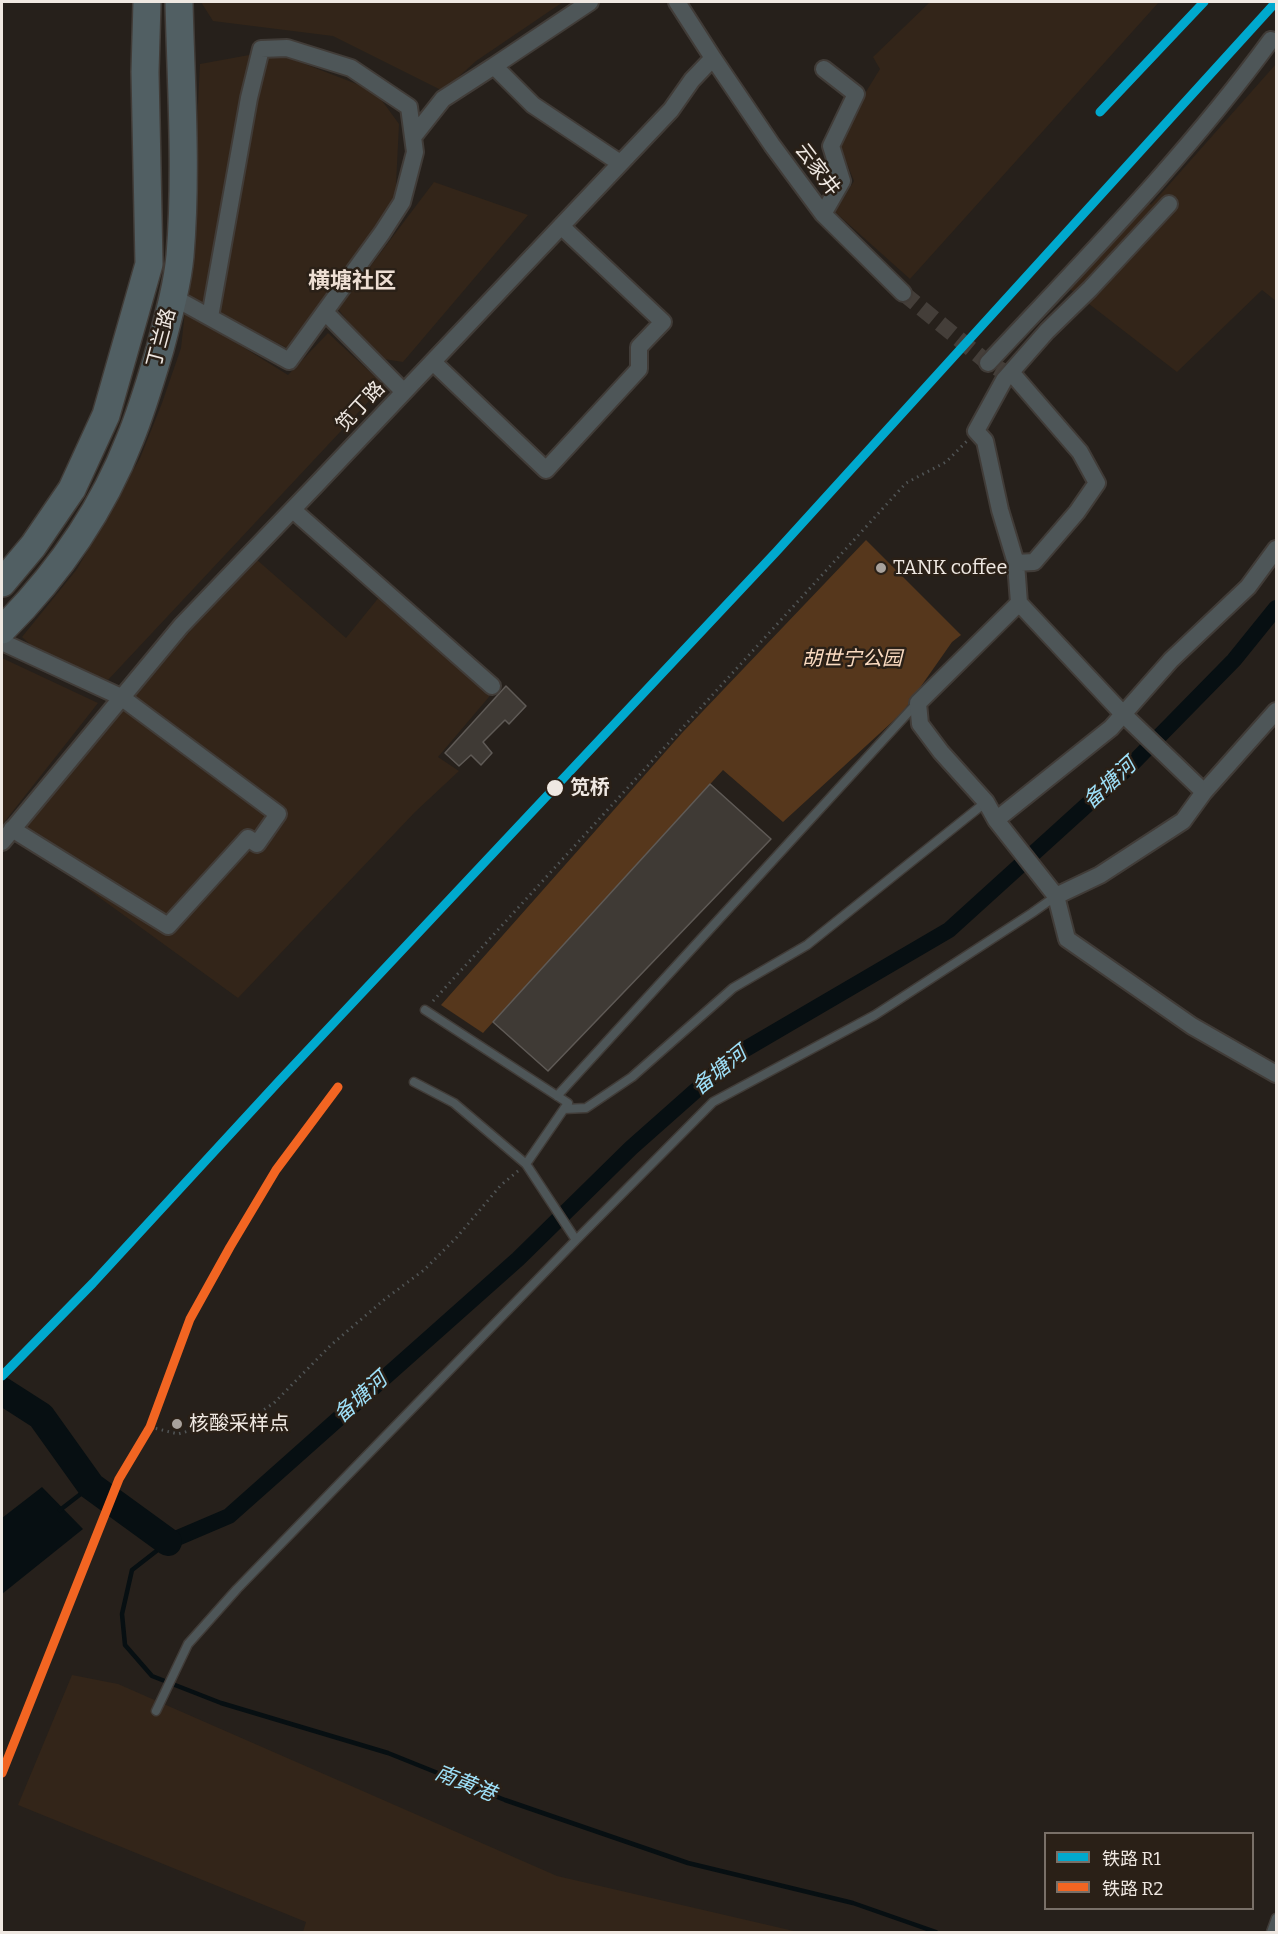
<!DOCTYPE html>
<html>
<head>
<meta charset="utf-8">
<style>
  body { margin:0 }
  #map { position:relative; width:1278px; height:1934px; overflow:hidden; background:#26201b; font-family:Bitter,"Noto Sans SC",serif }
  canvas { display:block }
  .frame { position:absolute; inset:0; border:3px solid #efe8e2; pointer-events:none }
  .legend { position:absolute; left:1044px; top:1832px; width:210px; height:78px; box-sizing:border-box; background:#2a2017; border:2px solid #797068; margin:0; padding:8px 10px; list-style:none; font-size:18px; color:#efe8e2 }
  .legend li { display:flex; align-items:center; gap:12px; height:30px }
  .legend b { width:30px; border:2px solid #797068 }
</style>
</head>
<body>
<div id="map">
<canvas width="1278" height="1934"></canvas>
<div class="frame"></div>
<ul class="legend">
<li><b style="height:8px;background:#00a9ce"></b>铁路 R1</li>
<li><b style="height:8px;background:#f26522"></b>铁路 R2</li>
</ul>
</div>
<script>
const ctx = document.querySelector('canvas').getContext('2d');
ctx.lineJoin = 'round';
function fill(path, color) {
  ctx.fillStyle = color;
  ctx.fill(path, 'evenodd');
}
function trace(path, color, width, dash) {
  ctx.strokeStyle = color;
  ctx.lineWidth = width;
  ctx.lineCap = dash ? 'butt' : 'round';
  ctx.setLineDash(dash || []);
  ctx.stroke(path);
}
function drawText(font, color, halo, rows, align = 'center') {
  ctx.font = font + ' Bitter,"Noto Sans SC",serif';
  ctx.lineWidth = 5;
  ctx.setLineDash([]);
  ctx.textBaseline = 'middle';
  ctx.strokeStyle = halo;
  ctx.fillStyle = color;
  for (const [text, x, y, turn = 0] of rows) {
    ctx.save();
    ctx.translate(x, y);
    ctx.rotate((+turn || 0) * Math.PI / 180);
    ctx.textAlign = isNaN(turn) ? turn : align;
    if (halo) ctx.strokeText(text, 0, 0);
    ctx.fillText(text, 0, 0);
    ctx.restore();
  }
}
fill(new Path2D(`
  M201 2H563L476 61 443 91 333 36 213 21Z
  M930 2H1159L910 279 835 212 854 181 837 139 880 69 873 57Z
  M271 51 375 91 399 124 395 205 289 349 188 297 200 64Z
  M1276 64V301L1262 290 1177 372 1062 283 1141 197 1151 205Z
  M434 182 528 215 403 362 377 358 338 309Z
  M185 311 288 375 328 333 384 385 108 680 39 653 22 637 77 569 140 458 162 403 181 348Z
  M256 559 346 638 380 596 494 691 438 757 459 771 415 812 238 998 16 837 212 605Z
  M2 658 98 703 2 825Z
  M72 1675 118 1684 557 1876 798 1932H303L306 1922 18 1805Z`), '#332519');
fill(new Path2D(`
  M866 540 961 635 952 642 903 712 783 822 723 770 483 1033 441 1005 682 733Z`), '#56371c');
fill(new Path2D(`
  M42 1487 83 1529 2 1594V1518Z`), '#070f12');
trace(new Path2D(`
  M60 1510 91 1486
  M168 1542 132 1570 122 1614 125 1645 152 1676 221 1703 388 1753 505 1800 688 1863 853 1903 936 1932`), '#070f12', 4.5);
trace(new Path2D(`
  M168 1542 229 1516 518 1259 631 1148 737 1054 949 930 1132 764 1234 660 1276 608`), '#070f12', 16);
trace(new Path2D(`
  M2 1391 41 1416 91 1486 168 1542`), '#070f12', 28);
const building = new Path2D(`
  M506 686 526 706 509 724 505 720 483 742 492 753 481 765 471 755 459 766 445 753Z
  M710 784 771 839 548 1071 493 1022Z`);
fill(building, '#3f3a35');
trace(building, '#5f5a56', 1.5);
trace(new Path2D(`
  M903 293 988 363 1016 378`), '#443e39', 16, [16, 8]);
const lane = new Path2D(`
  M425 1010 568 1103 526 1164
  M414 1082 454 1103 526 1164 576 1240
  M557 1096 917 703
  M564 1109 586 1108 632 1077 733 988 807 945 986 802
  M156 1711 188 1644 237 1589 576 1240 713 1102 875 1015 1032 913 1056 896
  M1271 1932 1276 1918`);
const street = new Path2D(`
  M590 2 494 66 533 105 620 163
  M713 58 772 145 823 214 903 293
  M413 137 443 99 494 66
  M1169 204 1090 289 1047 331 1004 380 976 431 985 441 1000 510 1016 563 1019 603 1123 714 1204 792
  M823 214 842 181 831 146 856 94 824 69
  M173 297 289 361 382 233 402 202 415 152 409 107 351 68 287 48 261 49 249 98 210 317
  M325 312 404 392
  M433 362 546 470 639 369V347L663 322 561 226
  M988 363C1085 259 1187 155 1271 40
  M1016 378 1080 452 1097 483 1077 512 1034 562 1016 563
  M293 510 492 686
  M1019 603 918 703 920 724 941 752 986 802 996 820 1056 896 1067 939 1192 1026 1276 1074
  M2 642 121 697 278 814 257 844 248 838 168 926 12 829
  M996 820 1111 728 1171 660 1248 587 1276 549
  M2 842 181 626 315 486 671 110 692 80 713 58 677 2
  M1056 896 1100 875 1183 821 1204 792 1276 711`);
const primary = new Path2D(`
  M2 583 33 546 72 489 106 415 149 264 145 72 147 2
  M2 630C56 576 102 511 130 439 142 410 151 379 160 349 168 318 177 287 180 256 187 171 181 86 179 2`);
trace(lane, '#413c38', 11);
trace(street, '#413c38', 20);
trace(primary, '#413c38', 30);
trace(new Path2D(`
  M433 1001 906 483 946 462 967 441
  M150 1427 178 1434 203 1427 245 1422 274 1403 331 1345 385 1299 424 1270 457 1237 501 1185 518 1171`), '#515556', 3, [1.5, 4.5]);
trace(lane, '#4e5658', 8);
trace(street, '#4e5658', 16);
trace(primary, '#515f63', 27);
trace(new Path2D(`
  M1100 112 1204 2
  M2 1376 93 1283 280 1080 776 552 1276 2`), '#00a9ce', 9);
trace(new Path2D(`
  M2 1773 119 1479 150 1427 190 1319 230 1247 276 1170 338 1087`), '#f26522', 9);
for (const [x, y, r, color] of [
  [881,568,6,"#a9a29c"],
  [555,788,9,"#efe8e2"],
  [177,1424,6,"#a9a29c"]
]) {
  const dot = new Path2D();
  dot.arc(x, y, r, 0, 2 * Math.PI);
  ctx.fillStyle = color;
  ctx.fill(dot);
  trace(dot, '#2a2017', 2);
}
drawText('20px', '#efe8e2', '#2a2017', [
  ["云家井",817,170,53],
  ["丁兰路",162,338,-75],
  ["笕丁路",361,407,-47]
]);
drawText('20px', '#efe8e2', '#2a2017', [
  ["TANK coffee",893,568],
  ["核酸采样点",189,1424]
], 'left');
drawText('italic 20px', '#fbdbc1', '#2a2017', [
  ["胡世宁公园",852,659]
]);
drawText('bold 20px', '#efe8e2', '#2a2017', [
  ["笕桥",570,788]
], 'left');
drawText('italic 21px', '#9ee0f9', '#2a2017', [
  ["备塘河",1110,784,-43],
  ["备塘河",720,1071,-39],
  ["备塘河",361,1398,-42],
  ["南黄港",465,1784,22]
]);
drawText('bold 22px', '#edded3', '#2a2017', [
  ["横塘社区",352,282]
]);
</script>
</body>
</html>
